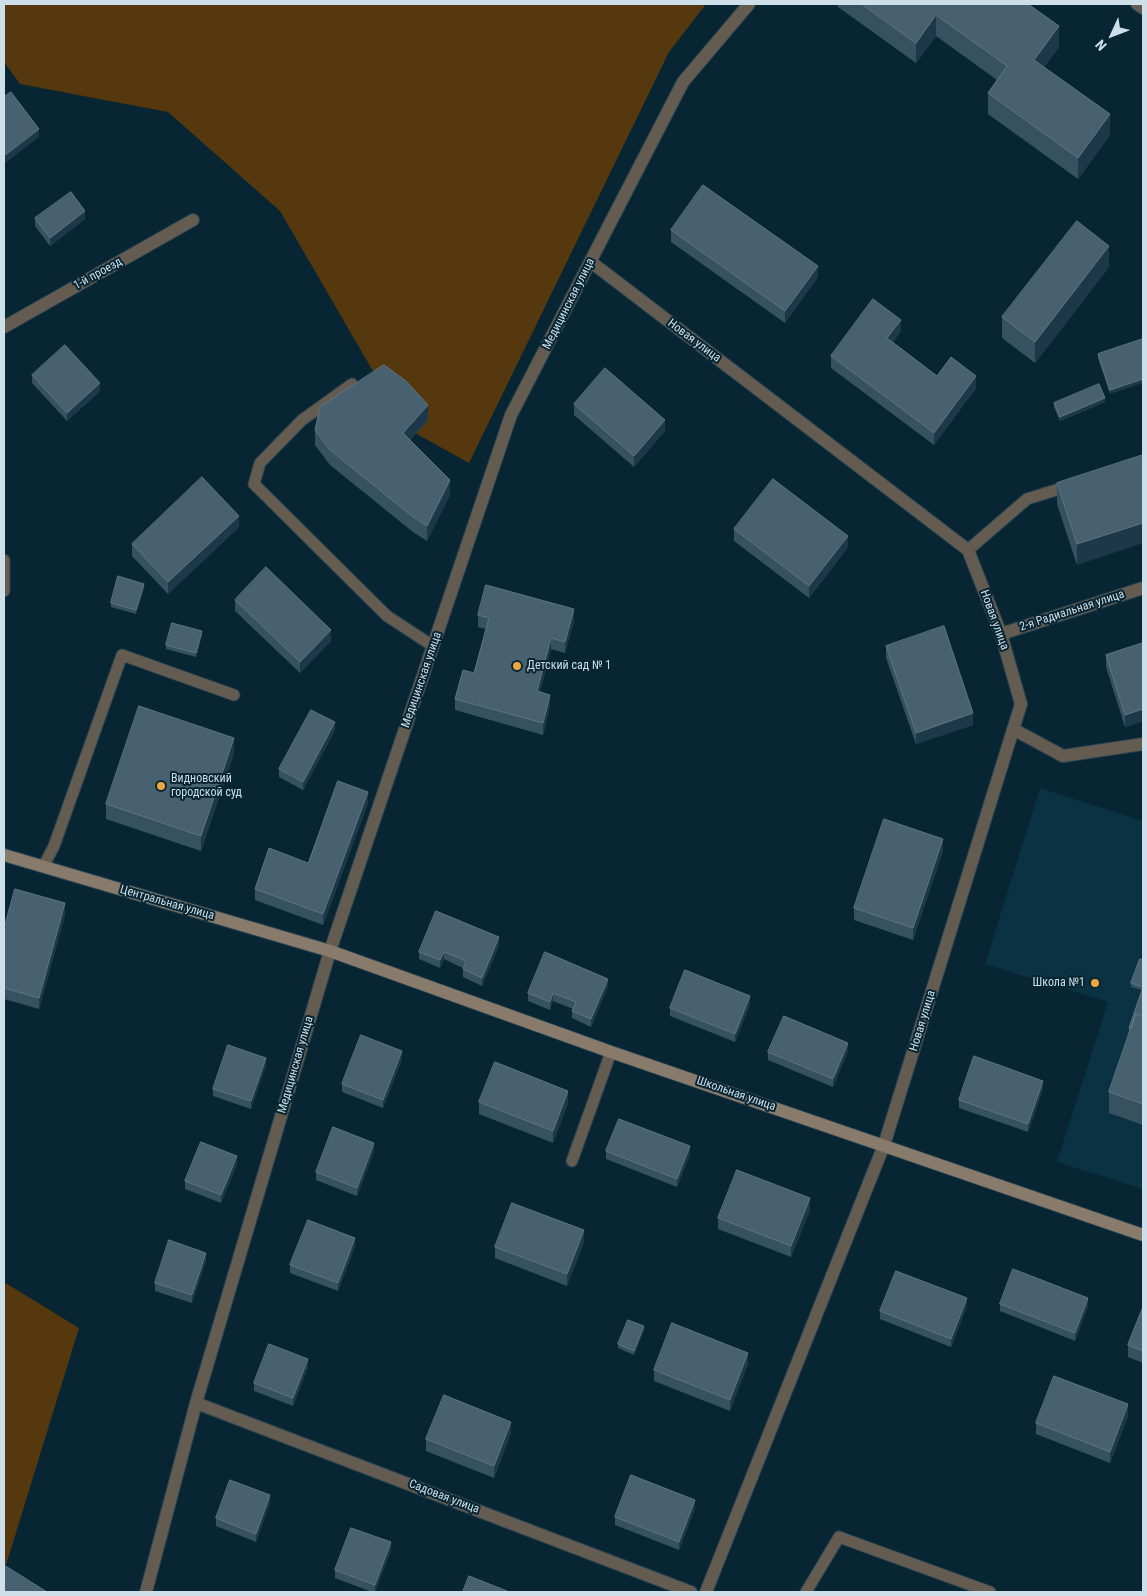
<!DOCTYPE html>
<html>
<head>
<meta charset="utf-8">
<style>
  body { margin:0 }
  #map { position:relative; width:1147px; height:1596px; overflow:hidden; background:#072533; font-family:"Roboto Condensed",sans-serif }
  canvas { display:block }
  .frame { position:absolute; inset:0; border:5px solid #cfdfe9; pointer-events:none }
  .north { position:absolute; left:1087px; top:10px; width:50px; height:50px; -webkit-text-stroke:4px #072533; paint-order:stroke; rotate:227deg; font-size:14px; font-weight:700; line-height:20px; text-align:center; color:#cfdfe9 }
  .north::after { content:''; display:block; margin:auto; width:18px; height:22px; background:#cfdfe9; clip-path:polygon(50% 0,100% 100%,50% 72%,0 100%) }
</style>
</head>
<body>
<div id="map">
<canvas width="1147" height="1596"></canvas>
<div class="frame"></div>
<div class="north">N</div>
</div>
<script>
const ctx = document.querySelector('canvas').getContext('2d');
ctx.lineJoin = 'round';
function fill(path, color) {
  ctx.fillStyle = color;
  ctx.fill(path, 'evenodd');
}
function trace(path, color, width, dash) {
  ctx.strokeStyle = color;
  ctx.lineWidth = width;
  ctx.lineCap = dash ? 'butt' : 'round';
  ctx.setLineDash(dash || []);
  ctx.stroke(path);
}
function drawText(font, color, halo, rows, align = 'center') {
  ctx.font = font + ' "Roboto Condensed",sans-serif';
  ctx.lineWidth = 4;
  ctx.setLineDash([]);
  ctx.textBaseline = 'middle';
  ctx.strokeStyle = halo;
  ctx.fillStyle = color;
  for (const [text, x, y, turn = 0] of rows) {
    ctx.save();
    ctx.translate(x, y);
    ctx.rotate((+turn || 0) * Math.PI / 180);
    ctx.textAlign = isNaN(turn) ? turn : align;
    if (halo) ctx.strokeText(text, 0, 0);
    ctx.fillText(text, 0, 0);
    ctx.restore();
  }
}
fill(new Path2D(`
  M1040 788 1143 821V1189L1057 1162 1108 1002 985 964Z`), '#0a3243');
fill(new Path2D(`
  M4 4H706L669 52 469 463 406 428 280 211 168 112 20 84 4 62Z
  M4 1282 79 1328 6 1565 4 1563Z`), '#56380e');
const lane = new Path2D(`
  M352 384 302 420 260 463 254 484 387 616 433 646
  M968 550 1027 499 1072 485
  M4 560V591
  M43 867 54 846 122 655 234 695
  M572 1161 611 1052
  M806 1592 839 1537 990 1592`);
const street = new Path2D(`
  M1137 4 1143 8
  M591 262 968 550 1001 634 1021 704 884 1145 706 1592
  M4 327 193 220
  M1001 634 1143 588
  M1013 729 1063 756 1143 744
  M196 1403 691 1592
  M146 1592 196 1403 330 951 511 415 683 82 749 4`);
const secondary = new Path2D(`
  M4 855 330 951 611 1052 1143 1235`);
trace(lane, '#274350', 13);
trace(street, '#274350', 14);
trace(secondary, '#274350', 14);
trace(lane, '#645b51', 11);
trace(street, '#645b51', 12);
trace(secondary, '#897b6b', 12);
fill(new Path2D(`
  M838 4H1028L1059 47 1044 67 1110 135 1078 179 988 114V93L997 80 936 36 916 63 838 7Z
  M35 218 85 219 50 246 35 226Z
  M671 230 818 277 785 323 671 242Z
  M1109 267 1035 363 1002 338V317Z
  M901 331 893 342 937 376 976 388 934 445 831 368V356Z
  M1143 339 1110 394 1098 358V354Z
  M32 375 100 391 67 421 32 383Z
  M1105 402 1060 421 1054 407V403Z
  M574 404 665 431 634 467 574 415Z
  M428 420 410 440 450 495 427 541 413 532 330 465 315 445V430Z
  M1143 455 1077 565 1057 504V483Z
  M239 527 168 594 132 556V544Z
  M734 529 848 547 809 598 734 541Z
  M144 588 136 614 111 607V603Z
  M235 600 331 641 300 673 235 611Z
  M478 615 574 621 565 653 551 649 540 692 550 706 543 735 455 710V699L474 673 486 629 478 627Z
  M202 635 196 657 166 649V645Z
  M1143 643V721L1125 727 1106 667V655Z
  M886 646 973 725 916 744 886 658Z
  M335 730 303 790 279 777V769Z
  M234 753 201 851 106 819V804Z
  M368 803 323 925 255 900V889L308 863Z
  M943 851 913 940 854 920V908Z
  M65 915 39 1009 4 999V929Z
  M499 945 482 986 463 977V968L444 959 440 968 419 959V952Z
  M1143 960V1125L1109 1113V1092L1130 1033 1129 1032V1028L1142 990 1131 987V983Z
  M608 986 591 1027 572 1018V1011L573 1009 553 1001 550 1010 528 1001V993Z
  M750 1004 735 1042 670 1016V1008Z
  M848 1051 833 1087 768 1060V1052Z
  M402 1059 383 1108 342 1092V1084Z
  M266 1065 251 1109 213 1096V1089Z
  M1043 1089 1028 1132 959 1108V1100Z
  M479 1102 568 1103 553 1143 479 1114Z
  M374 1151 357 1196 316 1180V1172Z
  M606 1151 690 1154 677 1187 606 1159Z
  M237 1164 221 1203 185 1189V1181Z
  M810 1210 791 1257 718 1229V1218Z
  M584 1242 567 1286 495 1258V1247Z
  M355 1246 338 1291 290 1273V1265Z
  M206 1261 192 1303 155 1291V1283Z
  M1000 1304 1088 1306 1075 1341 1000 1311Z
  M967 1306 951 1347 880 1319V1311Z
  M1143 1307V1363L1128 1357V1345Z
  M644 1330 634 1355 618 1348V1344Z
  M748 1364 730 1411 654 1381V1370Z
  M308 1367 293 1406 254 1391V1383Z
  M1128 1416 1110 1463 1036 1434V1423Z
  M511 1433 494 1478 426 1451V1439Z
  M270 1503 256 1542 216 1526V1518Z
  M695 1508 679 1550 615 1525V1517Z
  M391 1550 375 1592H372L335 1578V1570Z`), '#365261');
fill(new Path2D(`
  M936 15V36L916 63V43Z
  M1059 26V47L1034 81V60Z
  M1110 114V135L1078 179V158Z
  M39 129V137L4 164V156Z
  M85 211V219L50 246V238Z
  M1109 246V267L1035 363V342Z
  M818 266V277L785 323V311Z
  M901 320V331L887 350V338Z
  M976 376V388L934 445V433Z
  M1143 379V383L1110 394V390Z
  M100 383V391L67 421V413Z
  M1105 398V402L1060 421V417Z
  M428 405V420L403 448V433Z
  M665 420V431L634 467V456Z
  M450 480V495L427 541V526Z
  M239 516V527L168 594V582Z
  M1143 523V543L1077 565V544Z
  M848 536V547L809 598V586Z
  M144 584V588L136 614V610Z
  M574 609V621L565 653V642Z
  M331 630V641L300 673V662Z
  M202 631V635L196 657V653Z
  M551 638V649L537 703V691Z
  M550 695V706L543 735V723Z
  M1143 709V721L1125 727V715Z
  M973 713V725L916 744V733Z
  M335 722V730L303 790V782Z
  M234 738V753L201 851V836Z
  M368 792V803L323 925V914Z
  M943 839V851L913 940V928Z
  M65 903V915L39 1009V998Z
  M499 937V945L482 986V978Z
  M444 952V959L440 968V960Z
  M608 979V986L591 1027V1019Z
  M553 993V1001L550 1010V1002Z
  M750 996V1004L735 1042V1034Z
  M848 1043V1051L833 1087V1079Z
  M402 1051V1059L383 1108V1100Z
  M266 1058V1065L251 1109V1101Z
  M1043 1081V1089L1028 1132V1124Z
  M568 1091V1103L553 1143V1131Z
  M374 1143V1151L357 1196V1188Z
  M690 1146V1154L677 1187V1179Z
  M237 1156V1164L221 1203V1195Z
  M810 1198V1210L791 1257V1246Z
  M584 1230V1242L567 1286V1274Z
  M355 1238V1246L338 1291V1283Z
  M206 1253V1261L192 1303V1295Z
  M967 1298V1306L951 1347V1339Z
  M1088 1298V1306L1075 1341V1333Z
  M644 1326V1330L634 1355V1351Z
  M748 1353V1364L730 1411V1400Z
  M308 1359V1367L293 1406V1398Z
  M1128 1404V1416L1110 1463V1452Z
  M511 1422V1433L494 1478V1466Z
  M270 1495V1503L256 1542V1534Z
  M695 1500V1508L679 1550V1542Z
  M391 1542V1550L375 1592V1585Z`), '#1d3949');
const building = new Path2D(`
  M862 4H1028L1059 26 1034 60 1110 114 1078 158 988 93 1007 66 936 15 916 43Z
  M11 92 39 129 4 156V97Z
  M703 185 818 266 785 311 671 230Z
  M71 192 85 211 50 238 35 218Z
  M1077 221 1109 246 1035 342 1002 317Z
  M873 299 901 320 887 338 937 376 951 357 976 376 934 433 831 356Z
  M1143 339V379L1110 390 1098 354Z
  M65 345 100 383 67 413 32 375Z
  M384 365 406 381 428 405 403 433 450 480 427 526 413 517 330 450 315 430 320 407Z
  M605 368 665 420 634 456 574 404Z
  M1099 384 1105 398 1060 417 1054 403Z
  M1143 455V523L1077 544 1057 483Z
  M202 477 239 516 168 582 132 544Z
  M773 479 848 536 809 586 734 529Z
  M266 567 331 630 300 662 235 600Z
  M118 576 144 584 136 610 111 603Z
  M486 585 574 609 565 642 551 638 537 691 550 695 543 723 455 699 463 670 474 673 489 618 478 615Z
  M172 623 202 631 196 653 166 645Z
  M944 626 973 713 916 733 886 646Z
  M1143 643V709L1125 715 1106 655Z
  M139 706 234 738 201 836 106 804Z
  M311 710 335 722 303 782 279 769Z
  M338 781 368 792 323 914 255 889 269 848 308 863Z
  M884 819 943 839 913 928 854 908Z
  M15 889 65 903 39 998 4 988V929Z
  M436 911 499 937 482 978 463 969 466 961 444 952 440 960 419 952Z
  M545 952 608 979 591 1019 572 1011 576 1002 553 993 550 1002 528 993Z
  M1140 959 1143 960V1017L1136 1014 1131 1029 1129 1028 1143 987 1131 983Z
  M685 970 750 996 735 1034 670 1008Z
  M1136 1014 1143 1017V1104L1109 1092Z
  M784 1016 848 1043 833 1079 768 1052Z
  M361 1035 402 1051 383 1100 342 1084Z
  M228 1045 266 1058 251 1101 213 1089Z
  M974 1056 1043 1081 1028 1124 959 1100Z
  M495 1062 568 1091 553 1131 479 1102Z
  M619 1119 690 1146 677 1179 606 1151Z
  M333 1127 374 1143 357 1188 316 1172Z
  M201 1142 237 1156 221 1195 185 1181Z
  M737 1170 810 1198 791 1246 718 1218Z
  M512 1203 584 1230 567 1274 495 1247Z
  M308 1220 355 1238 338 1283 290 1265Z
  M169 1240 206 1253 192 1295 155 1283Z
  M1013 1269 1088 1298 1075 1333 1000 1304Z
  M896 1271 967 1298 951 1339 880 1311Z
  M1143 1307V1351L1128 1345Z
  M628 1320 644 1326 634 1351 618 1344Z
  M672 1323 748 1353 730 1400 654 1370Z
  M269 1344 308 1359 293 1398 254 1383Z
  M1054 1376 1128 1404 1110 1452 1036 1423Z
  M444 1395 511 1422 494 1466 426 1439Z
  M631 1475 695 1500 679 1542 615 1517Z
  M230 1480 270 1495 256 1534 216 1518Z
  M351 1528 391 1542 375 1585 335 1570Z
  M4 1565 47 1592H4Z
  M469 1576 507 1591 506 1592H463Z`);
fill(building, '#476170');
trace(building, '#5c7583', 1);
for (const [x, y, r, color] of [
  [517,666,5,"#f0a63e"],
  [161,786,5,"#f0a63e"],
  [1095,983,5,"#f0a63e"]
]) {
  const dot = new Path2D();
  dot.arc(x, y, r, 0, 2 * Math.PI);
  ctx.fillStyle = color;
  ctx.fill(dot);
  trace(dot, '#072533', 2);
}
drawText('12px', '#cfdfe9', '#072533', [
  ["1-й проезд",98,274,-29],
  ["Медицинская улица",569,304,-63],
  ["Новая улица",694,341,37],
  ["2-я Радиальная улица",1072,611,-18],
  ["Новая улица",994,620,70],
  ["Медицинская улица",422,680,-71],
  ["Центральная улица",167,903,16],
  ["Новая улица",923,1021,-73],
  ["Медицинская улица",296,1065,-74],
  ["Школьная улица",736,1094,19],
  ["Садовая улица",444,1497,21]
]);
drawText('12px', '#cfdfe9', '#072533', [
  ["Детский сад № 1",527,666],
  ["Видновский",171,779],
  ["городской суд",171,793],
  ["Школа №1",1085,983,"right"]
], 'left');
</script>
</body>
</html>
